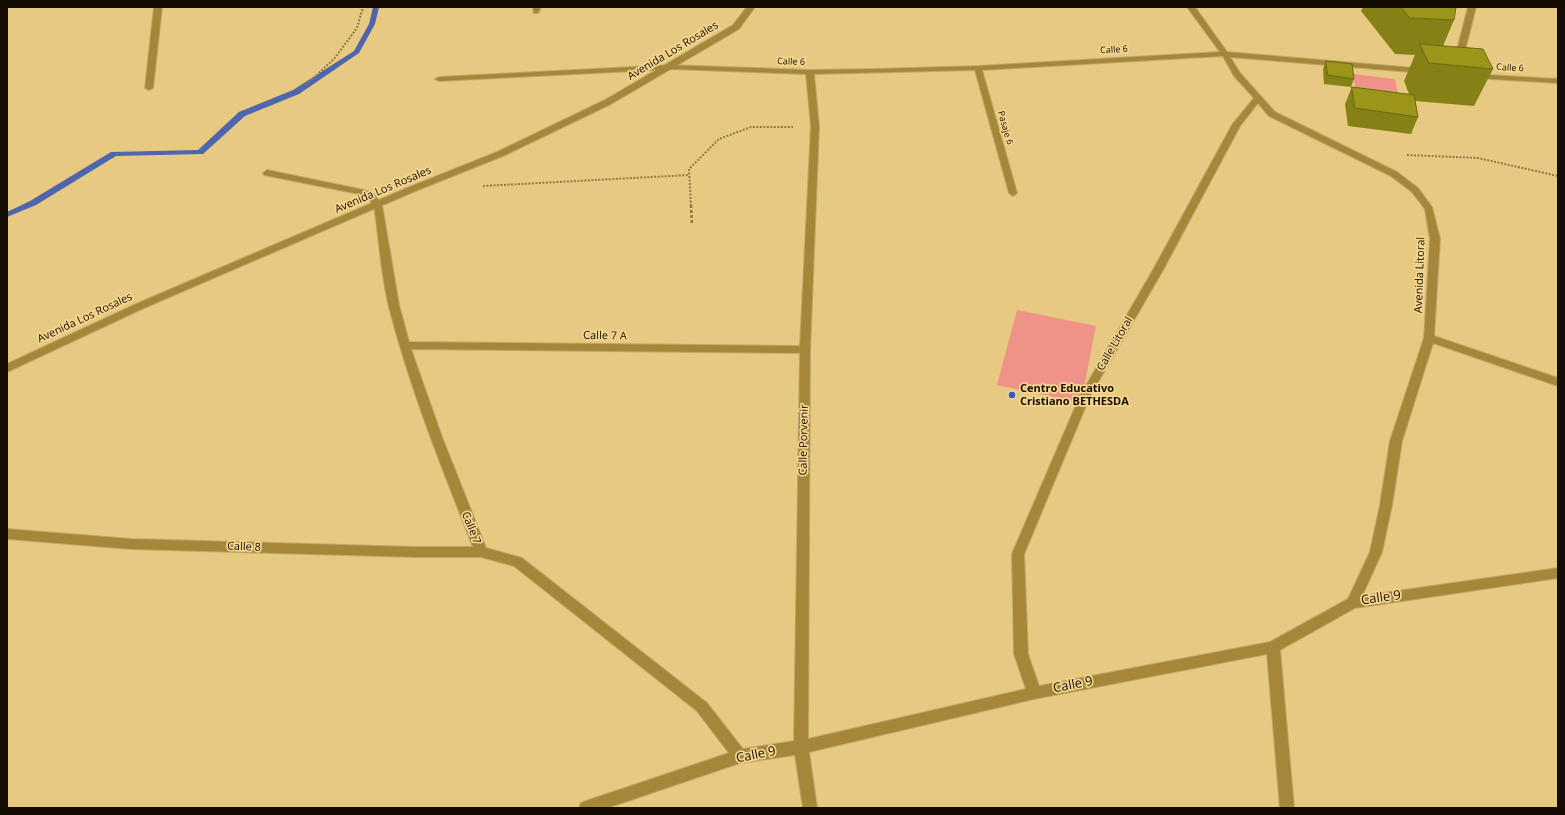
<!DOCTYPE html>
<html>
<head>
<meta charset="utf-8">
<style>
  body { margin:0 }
  #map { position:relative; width:1565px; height:815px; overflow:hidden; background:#e7c982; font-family:"Open Sans",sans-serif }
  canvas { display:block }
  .frame { position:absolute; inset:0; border:8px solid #150c00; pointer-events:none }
</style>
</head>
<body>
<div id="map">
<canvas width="1565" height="815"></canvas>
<div class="frame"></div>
</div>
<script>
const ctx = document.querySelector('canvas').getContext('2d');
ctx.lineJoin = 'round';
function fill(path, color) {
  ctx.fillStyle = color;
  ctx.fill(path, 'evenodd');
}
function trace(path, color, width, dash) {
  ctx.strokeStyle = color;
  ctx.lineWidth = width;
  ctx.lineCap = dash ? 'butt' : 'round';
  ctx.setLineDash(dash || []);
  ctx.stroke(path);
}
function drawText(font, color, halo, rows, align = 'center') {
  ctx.font = font + ' "Open Sans",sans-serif';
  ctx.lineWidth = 3.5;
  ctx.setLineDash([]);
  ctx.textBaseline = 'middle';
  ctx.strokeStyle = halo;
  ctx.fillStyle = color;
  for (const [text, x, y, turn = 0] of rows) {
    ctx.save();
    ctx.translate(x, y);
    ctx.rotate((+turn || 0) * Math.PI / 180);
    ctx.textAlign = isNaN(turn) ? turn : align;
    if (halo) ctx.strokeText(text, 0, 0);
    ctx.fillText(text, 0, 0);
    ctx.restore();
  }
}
fill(new Path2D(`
  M1353 74 1395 79 1401 109 1358 103Z
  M1017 310 1096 326 1081 403 997 385Z`), '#ef9389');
fill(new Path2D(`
  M373 7H379L375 24 359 53 299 94 245 116 203 154 116 156 36 205 7 217V212L30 201 111 152 198 150 239 112 293 90 354 51 369 24Z`), '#4e66ae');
const service = new Path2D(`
  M154 7H162L153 88 149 90 145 88Z
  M671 65H674V69L439 81 435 79 439 77Z
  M267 170 364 190 374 194 382 205 381 207H375L368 198 359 194 264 175 263 173Z`);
const minor = new Path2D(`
  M533 7H541L538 13H534Z
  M1187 7H1195L1227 52 1426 69 1427 71 1423 73 1230 57 1240 73 1275 112 1397 172 1418 188 1432 207 1440 239 1434 336 1558 378V386L1433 343 1402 441 1392 505 1382 552 1362 596 1558 568V578L1355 608 1280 650 1294 808H1280L1267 654 1034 699 809 752 817 808H803L795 755 740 763 607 808H579L581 803 586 801 729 753 697 711 514 566 481 557H415L131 549 7 539V529L131 539 415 547H473C442 468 410 389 389 307 381 274 379 239 374 205L375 203H381L382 205 399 305 409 342 800 346 811 126 806 74 671 69H668V65L810 70 876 69 978 66 1220 52ZM1223 56 1234 76 1254 98 1232 125 1153 270 1080 396 1012 554 1014 654 1026 689 808 739 810 350 819 126 814 74 975 70 1009 193 1013 196 1017 193 982 70ZM1258 103 1269 116 1391 176 1412 192 1425 209 1430 239 1424 338 1390 441 1380 505 1370 552 1348 599 1270 642 1039 686 1028 654 1024 554 1090 396 1163 270 1240 126ZM411 349 800 353 794 741 743 749 707 703 522 558 486 548 442 437Z
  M1468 7H1476L1462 62 1458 64 1454 62Z
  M1471 74 1558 79V83L1474 78 1470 76Z`);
const tertiary = new Path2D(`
  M747 7H755L739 29 611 104 503 156 413 192 144 308 7 372V364L136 304 407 188 497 152 605 100 733 25Z`);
trace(service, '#c1a76b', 2);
trace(minor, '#c1a76b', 2);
trace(tertiary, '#c1a76b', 2);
trace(new Path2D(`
  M306 85 334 59 357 28 363 7
  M1407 155 1478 158 1558 176
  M483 186 689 175
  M691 206 689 169 719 139 751 127H793`), '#8f794b', 2, [2, 1.5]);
trace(new Path2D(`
  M691 205 692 225`), '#8f794b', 2.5, [3, 2]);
fill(service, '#a6873a');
fill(minor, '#a6873a');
fill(tertiary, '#a6873a');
fill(new Path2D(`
  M1363 7H1456L1454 20 1443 46 1493 69 1474 106 1415 101 1418 117 1411 134 1348 126 1345 104 1352 87 1409 94 1404 81 1415 55 1395 54 1361 11Z
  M1326 61 1354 79 1351 87 1324 84 1323 69Z`), '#858116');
const building = new Path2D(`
  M1401 7H1456L1454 20 1410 18Z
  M1420 44 1483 49 1493 69 1429 63Z
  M1326 61 1352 64 1354 79 1328 75Z
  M1352 87 1414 95 1418 117 1355 108Z`);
fill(building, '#9b961a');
trace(building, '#6c6912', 1);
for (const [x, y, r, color] of [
  [1012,395,4,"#3759ca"]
]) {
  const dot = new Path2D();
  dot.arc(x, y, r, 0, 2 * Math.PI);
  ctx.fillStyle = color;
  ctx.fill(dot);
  trace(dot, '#f5d68f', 1.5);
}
drawText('9px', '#150c00', '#f5d68f', [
  ["Calle 6",1114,50,-3],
  ["Calle 6",791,62,2],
  ["Calle 6",1510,68,3],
  ["Pasaje 6",1005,128,74]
]);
drawText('11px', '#150c00', '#f5d68f', [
  ["Avenida Los Rosales",673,51,-31],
  ["Avenida Los Rosales",383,190,-23],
  ["Avenida Litoral",1420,275,-88],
  ["Avenida Los Rosales",85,318,-25],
  ["Calle 7 A",605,336,1],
  ["Calle Litoral",1115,344,-60],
  ["Calle Porvenir",804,440,-89],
  ["Calle 7",471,528,68],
  ["Calle 8",244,547,2]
]);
drawText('bold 11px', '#150c00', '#f5d68f', [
  ["Centro Educativo",1020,389],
  ["Cristiano BETHESDA",1020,402]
], 'left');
drawText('13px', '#150c00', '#f5d68f', [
  ["Calle 9",1381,598,-8],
  ["Calle 9",1073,685,-11],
  ["Calle 9",756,755,-11]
]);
</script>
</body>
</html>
